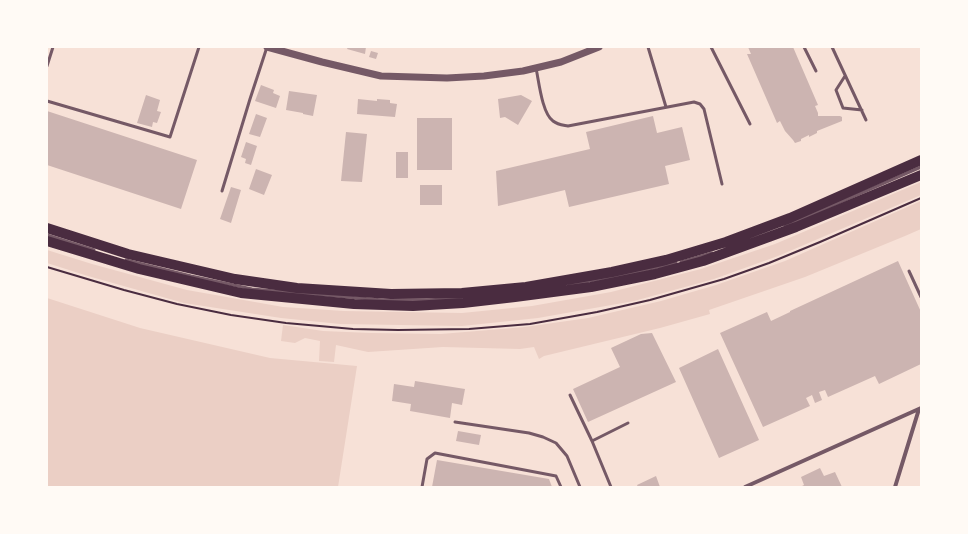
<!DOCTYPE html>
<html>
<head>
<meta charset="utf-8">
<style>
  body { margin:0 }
  #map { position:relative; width:968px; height:534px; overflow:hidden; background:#f7e1d7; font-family:Signika,sans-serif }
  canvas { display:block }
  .frame { position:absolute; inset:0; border:48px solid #fffaf5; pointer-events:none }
</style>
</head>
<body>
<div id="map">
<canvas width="968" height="534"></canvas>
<div class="frame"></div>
</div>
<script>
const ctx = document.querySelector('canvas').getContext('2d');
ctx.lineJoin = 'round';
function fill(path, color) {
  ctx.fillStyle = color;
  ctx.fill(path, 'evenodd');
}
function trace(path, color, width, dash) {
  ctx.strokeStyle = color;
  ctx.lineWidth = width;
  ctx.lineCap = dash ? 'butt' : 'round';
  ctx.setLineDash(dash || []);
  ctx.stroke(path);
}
fill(new Path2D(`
  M921 182V195L778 256 714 279 634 301 538 318 462 326 340 324 281 318 184 303 88 276 47 263V250L92 264 187 290 283 307 344 311 462 313 532 306 611 292 701 269 775 244Z
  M921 201V229L905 236 805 277 709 310 710 314 660 328 544 356 539 359 534 347 520 349 443 347 368 352 336 345 334 362 319 361 320 341 305 338 295 343 281 341 283 325 323 331 371 333 441 334 525 327 588 318 661 301 716 285 785 261Z
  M47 298 140 328 270 358 357 366 338 487H47Z`), '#ebcfc5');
fill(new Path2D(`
  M348 47H366L365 54 347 49Z
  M748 47H793L818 105 815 106 818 113V116H840L842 117V121L817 131V133L809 137V135L801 139V141L795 143 793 140 785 131 780 121 777 123 747 54H751Z
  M371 51 378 53 376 59 369 57Z
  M261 85 274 90 273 93 280 96 276 108 255 101Z
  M289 91 317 95 313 116 303 114V113L286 110Z
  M146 95 160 100 157 111 161 112 157 123 153 122 152 127 137 123Z
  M521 95 532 101 518 125 505 117 500 118 498 99Z
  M358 99 377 101V99L390 100V103L397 104 395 117 357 114Z
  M47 111 197 160 181 209 47 165Z
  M256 114 267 118 260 137 249 134Z
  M653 116 657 133 682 127 690 160 665 166 669 184 569 207 565 190 498 206 496 171 590 149 586 132Z
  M417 118H452V170H417Z
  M346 132 367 134 362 182 341 181Z
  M246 142 257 146 251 165 245 163 246 159 241 157Z
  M396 152H408V178H396Z
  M256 169 272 175 264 195 249 189Z
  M420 185H442V205H420Z
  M231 187 241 190 231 223 220 219Z
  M898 261 921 312V364L879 384 875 376 828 397 825 390 819 392 822 400 815 403 812 395 806 398 810 406 763 427 720 333 767 312 771 321 790 312V311Z
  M652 333 676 382 588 422 573 389 620 367 611 348 641 334Z
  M718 349 759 440 719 458 679 368Z
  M415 381 465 389 462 405 452 403 450 418 410 411 411 404 392 401 394 384 414 387Z
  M458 431 481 435 479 445 456 441Z
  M437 460 549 479 552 487H432Z
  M820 468 824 476 835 472 842 487H800L804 485 801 477Z
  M656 476 660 487H638L637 485Z`), '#ccb4b1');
trace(new Path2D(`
  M47 267 124 290 177 304 231 315 286 323 353 329 398 330 469 329 530 324 597 312 650 300 724 279 769 263 820 242 921 198`), '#4a2c40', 2);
trace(new Path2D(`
  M648 47 666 107
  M711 47 750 124
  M804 47 816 71
  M832 47 866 120
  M47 66 53 47
  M536 68C539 82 542 113 553 121 558 125 563 125 568 126L694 102 700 104 704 109 722 184
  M845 76 836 90 843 108 862 110
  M47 101 170 137 199 47
  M222 191 250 99 267 47
  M785 226 921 167
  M47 235 94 250
  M126 260 191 276 252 289 383 300H427L461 298
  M681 262 712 253
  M909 271 921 297
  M569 285 631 273 676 263
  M570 395 592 441 611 487
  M455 422 529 433 543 437 556 443 567 456 580 487
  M592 441 628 423
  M422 487 427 459 435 453 556 476 561 487`), '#755966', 3);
trace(new Path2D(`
  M745 487 921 408
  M895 487 919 409`), '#755966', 4);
trace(new Path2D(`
  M267 47 322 62 381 76 447 78 484 76 523 71 561 62 599 47`), '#755966', 7);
trace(new Path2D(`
  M47 228 128 254 235 279 297 288 391 294 462 293 526 287 612 272 666 260 726 242 790 218 921 160
  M47 241 139 269 241 293 354 304 413 306 463 303 515 297 591 287 655 274 703 261 796 227 921 175`), '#4a2c40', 10);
</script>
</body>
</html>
